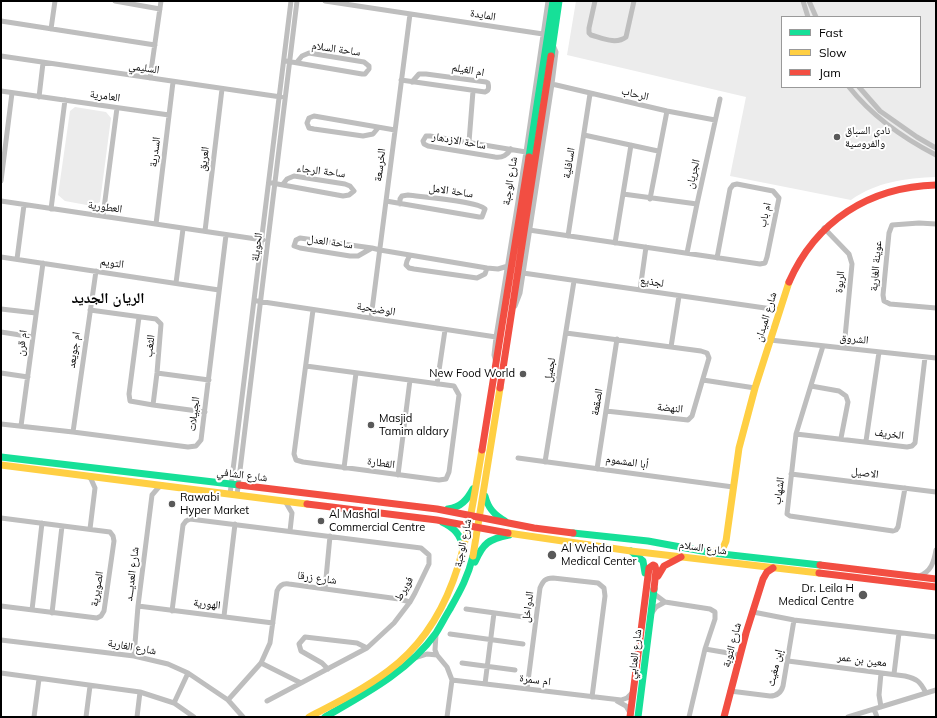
<!DOCTYPE html>
<html>
<head>
<meta charset="utf-8">
<style>
  body { margin:0 }
  #map { position:relative; width:937px; height:718px; overflow:hidden; background:#fff; font-family:Mulish,sans-serif }
  canvas { display:block }
  .frame { position:absolute; inset:0; border:2px solid #000; pointer-events:none }
  .legend { position:absolute; left:781px; top:16px; width:140px; height:72px; box-sizing:border-box; background:#fff; border:1px solid #999; margin:0; padding:5px 7px; list-style:none; font-size:12px; color:#000 }
  .legend li { display:flex; align-items:center; gap:8px; height:20px }
  .legend b { width:20px; border:1px solid #999 }
</style>
</head>
<body>
<div id="map">
<canvas width="937" height="718"></canvas>
<div class="frame"></div>
<ul class="legend">
<li><b style="height:5px;background:#16e098"></b>Fast</li>
<li><b style="height:5px;background:#ffcf43"></b>Slow</li>
<li><b style="height:5px;background:#f24e42"></b>Jam</li>
</ul>
</div>
<script>
const ctx = document.querySelector('canvas').getContext('2d');
ctx.lineJoin = 'round';
function fill(path, color) {
  ctx.fillStyle = color;
  ctx.fill(path, 'evenodd');
}
function trace(path, color, width, dash) {
  ctx.strokeStyle = color;
  ctx.lineWidth = width;
  ctx.lineCap = dash ? 'butt' : 'round';
  ctx.setLineDash(dash || []);
  ctx.stroke(path);
}
function drawText(font, color, halo, rows, align = 'center') {
  ctx.font = font + ' Mulish,"Noto Naskh Arabic",sans-serif';
  ctx.lineWidth = 4;
  ctx.setLineDash([]);
  ctx.textBaseline = 'middle';
  ctx.strokeStyle = halo;
  ctx.fillStyle = color;
  for (const [text, x, y, turn = 0] of rows) {
    ctx.save();
    ctx.translate(x, y);
    ctx.rotate((+turn || 0) * Math.PI / 180);
    ctx.textAlign = isNaN(turn) ? turn : align;
    if (halo) ctx.strokeText(text, 0, 0);
    ctx.fillText(text, 0, 0);
    ctx.restore();
  }
}
fill(new Path2D(`
  M576 1H936V177C906 178 876 182 851 200L730 176 746 97 567 55ZM782 17H920V87H782Z
  M75 107 106 112 111 118 100 202 92 206 65 201 58 195 70 111Z`), '#ececec');
trace(new Path2D(`
  M115 1 160 9
  M325 1 543 34
  M595 1 589 28V33L591 35C602 38 616 45 626 37L634 1
  M803 1 808 17
  M809 1 816 17
  M1 21 155 45
  M51 29 55 1
  M1 56 281 97
  M286 61 362 74H365L369 69V66L364 62 309 53 302 56 297 62
  M150 78 161 1
  M401 80 485 92C489 91 489 87 488 83L486 82 426 74H419L412 82
  M552 84 667 111 715 120
  M849 87C872 116 903 138 936 155
  M859 87 880 111 917 137 936 148
  M1 91 169 115
  M39 97 43 63
  M378 128 373 134 363 136 314 129 309 128 307 123 309 118 314 116 395 130
  M584 135 658 151
  M469 142 473 91
  M511 149C507 155 503 158 495 157L428 146 424 144 423 141 426 136H430L526 152
  M1 181 12 93
  M272 183 343 196 349 195 354 191 350 186 345 184 294 176 287 179 283 184
  M623 194 697 204
  M650 199 667 111
  M1 201 263 240
  M386 201 479 217H482L485 209C478 201 423 197 408 195L402 196 400 199V204
  M51 209 65 100
  M103 216 117 108
  M156 224 173 82
  M936 224 919 223 892 225 889 233 883 295 884 301 890 304 936 308
  M824 228 849 254 852 264 844 348
  M529 230 760 264 765 263 767 257 779 198 773 191 737 184 733 185 730 189 717 258
  M205 231 222 89
  M568 236 590 94
  M615 243 631 145
  M372 248 358 256H350L300 248 294 246 296 240 300 238 372 248 380 250 487 268 498 269 508 266
  M687 253 697 204 720 99
  M410 255 407 261 406 265 409 268 414 269 477 278 485 274 487 268
  M1 257 219 290
  M17 259 24 205
  M523 273 779 310
  M176 283 183 229
  M640 290 646 247
  M257 301 496 337
  M515 306 520 293 552 84 556 52 553 45
  M1 309 36 313
  M90 310 156 319 161 324 157 373 153 405
  M139 317 129 394 130 401 153 405 205 412
  M371 318 410 14
  M1 332 33 337
  M566 333 701 351 707 353 709 358 692 416 688 420 606 411
  M770 340 936 358
  M823 346 796 434 787 514 790 516 893 531 896 530 898 527 905 488
  M671 347 679 296
  M496 363 494 355 496 337 526 152 548 1
  M306 366 454 386 459 395 449 472 446 479 439 480 303 462 296 460 294 454 313 310
  M1 373 28 377
  M157 373 209 380
  M703 380 755 388
  M437 384 445 330
  M811 386 839 391 846 396 848 402 841 438
  M1 424 73 432 188 447 196 446 201 440 226 235
  M21 426 43 263
  M73 432 96 271
  M796 434 907 447 912 446 915 443 925 357
  M866 441 879 352
  M518 458 733 487
  M545 462 574 281
  M344 468 356 373
  M597 469 617 339
  M791 474 936 492
  M398 475 410 380
  M88 476 91 479 95 488 90 529
  M230 494 291 1
  M237 495 297 1
  M285 501 292 513 290 531
  M1 518 110 532 113 536 114 541 104 611 101 616 97 618 1 606
  M919 576C931 572 934 562 936 550
  M325 589 330 536
  M653 593 665 602 710 609 715 612V619L705 649 689 717
  M138 606 273 623
  M466 609 524 617
  M32 610 42 523
  M172 611 183 525 186 521 190 519 421 548 429 555V564L415 593 410 602 394 623 367 648 267 701
  M753 612 794 620 936 637
  M52 613 62 526
  M651 614 656 607 665 602
  M224 616 235 524
  M436 634 435 650 437 655 447 667 452 680 447 717
  M450 634 523 644
  M1 640 134 656 168 664 188 673 228 700 243 717
  M705 649 740 655
  M134 656 138 606 152 495 158 488 162 485
  M415 658 427 654 437 655
  M788 661 905 676C917 679 920 681 926 693
  M261 663 301 683
  M462 663 515 670
  M328 669 322 663 301 651 299 644 305 637 357 643 367 648
  M1 673 140 692 174 703 194 717
  M894 674 899 633
  M452 680 621 700 627 698 633 692
  M485 684 494 613
  M527 689 540 588C543 581 545 578 553 578L598 583 604 588 605 596 592 697
  M730 691 770 696C777 696 781 693 783 686L794 620
  M228 700 261 663 270 643 277 591C279 586 283 583 289 584L399 599 410 602
  M617 701 626 706 630 713
  M174 703 188 673
  M881 707 879 695 881 673
  M874 709 877 717
  M34 717 39 679
  M86 717 90 686
  M137 717 140 692
  M848 717 936 690`), '#bebebe', 5);
trace(new Path2D(`
  M551 56 559 1
  M529 157 553 1
  M1 457 239 485
  M485 496C488 508 494 515 505 521
  M448 509C461 507 467 500 473 489
  M442 522C453 527 461 534 462 546
  M573 533 648 541 713 553 820 565
  M631 551 643 561 645 573
  M475 562C483 543 489 539 509 535
  M325 717C365 694 409 671 436 633 441 625 445 617 450 609 460 591 468 577 473 556
  M638 717 654 589`), '#16e098', 7);
trace(new Path2D(`
  M1 465 307 504
  M508 533 631 551 819 573
  M713 553 723 548 726 541 739 448 755 388 789 282
  M473 556 500 388
  M309 717C336 703 364 689 388 671 459 619 468 531 482 450`), '#ffcf43', 7);
trace(new Path2D(`
  M789 282C816 221 869 187 936 185
  M500 388 551 56
  M482 450 529 157
  M239 485 437 509 534 528 573 533
  M307 504 437 520 508 533
  M820 565 936 579
  M819 573 936 587
  M658 576 664 566 681 557
  M630 717 649 568 653 565 655 566 656 570 654 589
  M724 717 746 633 763 579 767 572 773 568`), '#f24e42', 7);
for (const [x, y, r, color] of [
  [837,137,4,"#595959"],
  [523,374,4,"#595959"],
  [371,425,4,"#595959"],
  [172,504,4,"#595959"],
  [321,521,4,"#595959"],
  [552,555,5,"#595959"],
  [863,595,5,"#595959"]
]) {
  const dot = new Path2D();
  dot.arc(x, y, r, 0, 2 * Math.PI);
  ctx.fillStyle = color;
  ctx.fill(dot);
  trace(dot, '#fff', 1.5);
}
drawText('11px', '#000', '#fff', [
  ["المايدة",483,15,9],
  ["ساحة السلام",336,49,8],
  ["السليمي",144,68,8],
  ["ام الغيلم",468,70,10],
  ["الرحاب",635,94,13],
  ["العامرية",105,96,8],
  ["ساحة الازدهار",459,141,10],
  ["السدرية",155,152,-83],
  ["العريق",204,159,-83],
  ["السافلية",569,163,-81],
  ["الخرسعة",380,165,-83],
  ["ساحة الرجاء",321,171,7],
  ["الجريان",693,174,-77],
  ["شارع الوجبة",510,181,-81],
  ["ساحة الامل",451,191,8],
  ["العطورية",105,207,8],
  ["ام باب",765,215,-78],
  ["ساحة العدل",330,242,8],
  ["الحويلة",257,247,-83],
  ["التويم",112,263,8],
  ["عوينة الغارية",876,266,-85],
  ["لجذيع",652,282,8],
  ["الربوة",840,282,-85],
  ["الوضيحية",376,309,9],
  ["شارع الميدان",766,317,-73],
  ["الشروق",854,339,6],
  ["ام قرن",22,343,-83],
  ["الثغب",150,346,-84],
  ["ام جويعد",74,350,-82],
  ["لجميل",550,370,-81],
  ["الصقعة",597,402,-81],
  ["النهضة",670,408,6],
  ["الجبيلات",194,414,-83],
  ["الخريف",889,434,7],
  ["أبا المشموم",627,462,8],
  ["القطارة",381,463,8],
  ["الاصيل",865,473,7],
  ["شارع الشافي",242,475,7],
  ["الشهاب",779,491,-82],
  ["شارع الوجبة",463,543,-78],
  ["شارع السلام",703,548,8],
  ["شارع العديـــد",132,574,-83],
  ["شارع زرقا",317,578,8],
  ["الصويرية",97,589,-81],
  ["فويرط",404,589,-60],
  ["الهورية",207,604,6],
  ["الدواخل",528,607,-82],
  ["شارع التوبة",732,645,-75],
  ["شارع الغارية",132,647,10],
  ["شارع العنابي",635,654,-83],
  ["معين بن عمر",862,660,7],
  ["إبن مغيث",775,668,-77],
  ["ام سمرة",535,680,7]
]);
drawText('11px', '#000', '#fff', [
  ["نادي السباق",845,131],
  ["والفروسية",845,144],
  ["New Food World",515,374,"right"],
  ["Masjid",379,419],
  ["Tamim aldary",379,432],
  ["Rawabi",180,498],
  ["Hyper Market",180,511],
  ["Al Mashal",329,515],
  ["Commercial Centre",329,528],
  ["Al Wehda",561,549],
  ["Medical Center",561,562],
  ["Dr. Leila H",854,589,"right"],
  ["Medical Centre",854,602,"right"]
], 'left');
drawText('bold 15px', '#000', '#fff', [
  ["الريان الجديد",108,298]
]);
</script>
</body>
</html>
